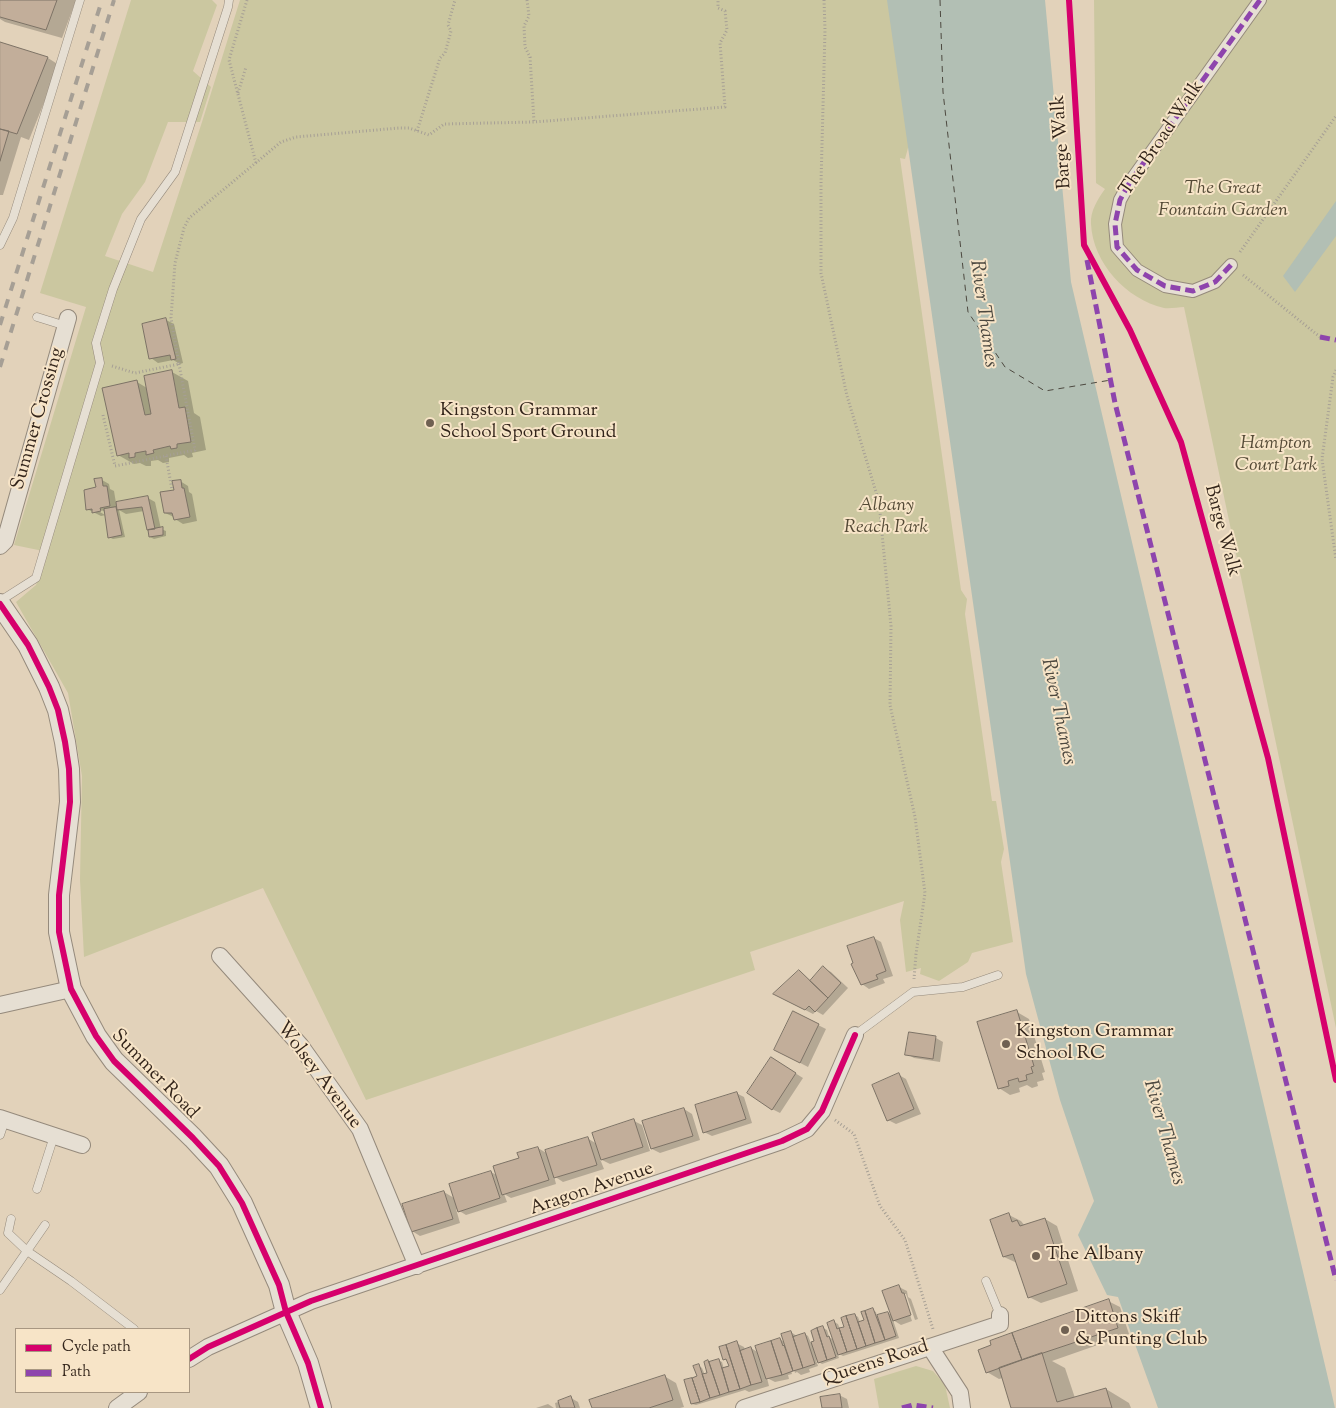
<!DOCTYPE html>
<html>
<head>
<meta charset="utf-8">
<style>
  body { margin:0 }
  #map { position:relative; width:1336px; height:1408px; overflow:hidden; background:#e2d2ba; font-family:"Sorts Mill Goudy",serif }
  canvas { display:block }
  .legend { position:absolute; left:15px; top:1328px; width:175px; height:65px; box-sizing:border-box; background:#f7e4c7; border:1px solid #a89782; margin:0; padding:6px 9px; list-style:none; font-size:15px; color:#32241a }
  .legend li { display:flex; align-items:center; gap:10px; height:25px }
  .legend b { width:25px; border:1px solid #a89782 }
</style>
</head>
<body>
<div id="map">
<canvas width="1336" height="1408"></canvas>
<ul class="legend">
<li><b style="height:6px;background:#d6006c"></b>Cycle path</li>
<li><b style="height:6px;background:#8e44ad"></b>Path</li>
</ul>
</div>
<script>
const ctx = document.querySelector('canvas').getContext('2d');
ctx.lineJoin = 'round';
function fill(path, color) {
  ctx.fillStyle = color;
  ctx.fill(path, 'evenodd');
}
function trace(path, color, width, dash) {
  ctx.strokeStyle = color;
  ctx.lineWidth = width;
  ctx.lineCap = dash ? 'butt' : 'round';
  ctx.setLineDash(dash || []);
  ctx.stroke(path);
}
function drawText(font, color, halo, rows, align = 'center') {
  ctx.font = font + ' "Sorts Mill Goudy",serif';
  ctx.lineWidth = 4;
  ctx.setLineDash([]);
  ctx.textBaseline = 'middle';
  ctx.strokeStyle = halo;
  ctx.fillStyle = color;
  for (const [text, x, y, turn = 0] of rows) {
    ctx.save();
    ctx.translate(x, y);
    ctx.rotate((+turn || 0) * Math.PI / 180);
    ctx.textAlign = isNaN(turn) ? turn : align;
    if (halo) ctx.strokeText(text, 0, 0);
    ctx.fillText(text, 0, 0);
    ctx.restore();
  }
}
fill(new Path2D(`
  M131 0H212L217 5 193 71 211 87 200 122H168L145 182 122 214 105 256 153 272 202 122 240 0H903L925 85 905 159 900 158 961 590 967 599 965 614 992 801H996L1004 849 1001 862 1013 942 972 953 968 962 939 981 920 974 921 968 906 972 900 920 904 901 750 952 755 970 366 1100 263 888 84 957 80 880 82 776 68 693 16 602 36 585 48 552 14 545 86 307 40 293Z
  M1094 0H1336V1028L1184 307C1178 307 1170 309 1164 308 1126 299 1093 263 1091 224 1090 211 1098 199 1105 189L1096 183Z
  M916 1366 933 1371 945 1385 950 1408H879L874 1379Z`), '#cbc7a0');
fill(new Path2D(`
  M887 0H1045L1071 282 1335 1408H1158L1118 1297 1107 1295 1078 1235 1094 1201 1060 1100 1026 974Z
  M1336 201V236L1295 292 1283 276Z`), '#b2bfb4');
fill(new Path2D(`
  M0 0H76L62 38 5 22 0 19Z
  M0 44 48 58 59 65 29 140 21 137 3 195H0Z
  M166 320 174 324 183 363 180 364 173 360 158 363 151 358Z
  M172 372 188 381 194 413 200 417 206 450 192 453 193 457 188 458 184 455 169 458V462L163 463 158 460 151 461V466H146L140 463 134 464 118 455 137 382 147 388Z
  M102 480 109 484 110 489 114 491 116 503 148 498 155 502 161 529 166 531V536L154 539 150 537 144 511 126 514 119 510 125 537 113 539 109 537 106 515 101 516 87 509ZM96 507 105 512V515L95 509Z
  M180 481 188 486 189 492 192 494 197 521 183 524 175 519 174 517 165 513Z
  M874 938 881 942 893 976 883 979 885 983 869 989 862 984Z
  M823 968 831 972 848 988 823 1015 816 1011 813 1014 782 998 799 972 811 981Z
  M1017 1012 1029 1019 1045 1072 1042 1073 1044 1080 1037 1082 1038 1086 1032 1088 1027 1085 1019 1088 1020 1092 1010 1095 999 1088Z
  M794 1013 826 1029 808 1067 783 1054Z
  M936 1038 943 1042 940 1062 914 1058 907 1054Z
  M779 1063 803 1078 780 1113 772 1109Z
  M899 1075 906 1079 921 1114 896 1124 888 1120Z
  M736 1093 744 1097 752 1123 712 1136 704 1132Z
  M684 1109 692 1114 700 1140 660 1153 652 1149Z
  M634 1121 642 1125 650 1151 610 1164 600 1159 604 1169 563 1182 554 1176 556 1184 511 1198 504 1194 507 1202 466 1215 456 1209 460 1223 420 1236 412 1231 444 1192 454 1198 491 1172 498 1176 520 1159 538 1148 548 1154 587 1138 597 1144Z
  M1009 1215 1021 1221 1025 1226 1045 1219 1057 1226 1078 1291 1041 1303 1029 1297 1017 1263 1004 1257Z
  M899 1287 907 1291 908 1297 911 1299 918 1319 915 1320 906 1294H903L912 1321 901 1325 893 1320 899 1338 843 1356 837 1353 839 1358 822 1364 816 1360 818 1366 809 1369 810 1372 801 1375 797 1372 795 1373 785 1344 783 1345 792 1374 788 1375 789 1379 775 1382 767 1378 769 1386 749 1392 745 1390 696 1405 692 1404 699 1366 702 1368 705 1375 709 1374 705 1363 718 1360 722 1362 724 1369 730 1367 728 1361 724 1359 736 1343 744 1347 745 1350 751 1348 759 1353 780 1339 784 1342 791 1332 798 1337 805 1334 808 1336 811 1343 815 1342 823 1328 827 1330 829 1337 834 1340V1322L838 1324 840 1329 845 1327 855 1315 858 1317 860 1322 865 1321 872 1310 876 1312 877 1317 888 1313 892 1315Z
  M1108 1301 1120 1307 1129 1334 1052 1361 1065 1368 1075 1398 1106 1389 1129 1403 1131 1408H1012L1003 1378 999 1379 987 1372Z
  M664 1376 676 1383 684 1407 680 1408H593Z
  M839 1395 847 1399 849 1408H823Z
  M571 1398 578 1402 580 1408H556L555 1403Z
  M548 1404 554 1408H536Z`), '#0003');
trace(new Path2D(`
  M940 0 943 92 968 312 1005 367 1045 391 1111 380`), '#4d4940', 1, [6, 5]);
const building = new Path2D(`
  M0 0H57L46 30 0 17Z
  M0 42 48 57 17 134 0 129Z
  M0 129 9 131 0 161Z
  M166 318 176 359 171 360 170 355 149 359 142 324Z
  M172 370 179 408 185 407 191 442 177 444V448L171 449 170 446 153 450 154 453 146 455V451L135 453V457L129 458V453L117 456 102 388 137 380 145 415 151 414 144 376Z
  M102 478 103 486H107L110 506 100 508 101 511 92 513V509L86 510 84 490 96 487 94 479Z
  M181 480 182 488H184L190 517 174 520 172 513H164L160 492 174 490 172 481Z
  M148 496 155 529 147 530 142 507 117 510 116 502Z
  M116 507 122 535 108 538 104 509Z
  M163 527V535L149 537 148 530Z
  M874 937 886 971 876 975 878 979 861 985 851 964 853 963 847 946Z
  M823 966 841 983 828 998 810 981Z
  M799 970 828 998 815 1012 809 1006 805 1010 773 994Z
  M1017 1010 1034 1066 1031 1067 1033 1073 1026 1075 1027 1080 1019 1082 1018 1078 1008 1081 1009 1086 998 1089 977 1022Z
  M793 1011 819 1024 800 1063 774 1050Z
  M909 1032 936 1036 933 1059 905 1055Z
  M771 1057 796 1073 772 1110 747 1093Z
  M899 1073 914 1109 887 1121 872 1085Z
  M737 1092 746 1119 703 1133 695 1105Z
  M684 1108 693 1136 651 1149 642 1121Z
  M634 1119 643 1147 601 1160 592 1133Z
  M588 1137 597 1165 554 1178 545 1150Z
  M538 1147 549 1180 502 1195 493 1166 519 1158 517 1153Z
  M491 1171 500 1198 458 1212 449 1184Z
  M444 1191 453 1219 411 1232 402 1204Z
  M1009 1213 1012 1222 1017 1220 1020 1226 1045 1218 1067 1284 1028 1298 1013 1254 1003 1257 990 1220Z
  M899 1285 902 1293H904L911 1315 893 1321 882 1291Z
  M1109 1299 1118 1328 1022 1360 1012 1333Z
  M873 1308 885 1340 875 1343 865 1311Z
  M865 1311 875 1343 866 1346 858 1322 864 1320 861 1312Z
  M888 1312 896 1336 885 1340 877 1315Z
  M855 1314 866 1346 857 1349 846 1316Z
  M846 1316 857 1349 847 1352 839 1328 844 1327 841 1318Z
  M834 1320 837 1329 839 1328 847 1352 838 1355 827 1323Z
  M823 1326 827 1337 829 1336 836 1357 827 1360 817 1328Z
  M817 1328 827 1360 818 1363 811 1342 814 1341 811 1331Z
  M791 1331 803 1368 793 1371 781 1334Z
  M805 1333 815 1364 803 1368 793 1337Z
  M1012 1333 1022 1360 986 1373 978 1350 991 1345 990 1341Z
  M780 1338 783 1346 784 1345 793 1371 782 1375 771 1341Z
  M737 1341 751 1385 740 1389 726 1345Z
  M771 1341 782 1375 766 1379 755 1346Z
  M726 1345 740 1389 729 1392 722 1368 729 1366 726 1359 723 1360 719 1347Z
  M751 1347 762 1382 751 1385 740 1351Z
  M1042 1353 1057 1402 1106 1388 1112 1408H1011L999 1368Z
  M719 1359 729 1392 720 1395 709 1362Z
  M708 1360 720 1395 710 1398 702 1374 707 1373 704 1362Z
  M699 1364 710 1398 700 1402 692 1378 697 1376 693 1366Z
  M665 1375 673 1400 649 1408H592L589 1400Z
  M692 1378 700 1402 691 1404 684 1380Z
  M840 1394 842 1408H822L820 1397Z
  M571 1396 575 1408H560L558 1401Z`);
fill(building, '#c2ae9a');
trace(building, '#7d7366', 1);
const service = new Path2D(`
  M0 245 13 218 80 0
  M37 317 66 326
  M0 601 36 578 100 363 96 343 113 289 141 219 175 172 228 7 229 0
  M855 1035 913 992 963 987 998 975
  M0 1135 5 1120
  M37 1189 54 1136
  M11 1219 8 1233 27 1251 71 1281 134 1329
  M986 1281 1000 1315
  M0 1290 45 1225`);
const pedestrian = new Path2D(`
  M1231 265 1215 282 1193 291 1165 286 1137 270 1117 247 1115 224 1120 200 1130 182 1260 0`);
const minor = new Path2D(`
  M0 546 5 541 68 318
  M220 956 300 1045 360 1129 417 1266
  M0 1005 71 989
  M0 1118 82 1145
  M930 1347 960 1393 962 1408
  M189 1359 208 1347 311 1301 782 1141 807 1129 822 1111 855 1035
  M117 1408 139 1392
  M744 1408 1000 1324V1315`);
const tertiary = new Path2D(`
  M0 604 28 645 49 687 58 710 65 742 69 769 70 802 59 895V932L71 989 96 1036 114 1061 193 1138 219 1166 242 1203 279 1285 286 1312 308 1363 321 1408`);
trace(service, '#958a7c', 9);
trace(pedestrian, '#958a7c', 14);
trace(minor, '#958a7c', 18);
trace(tertiary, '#958a7c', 22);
trace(new Path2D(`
  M247 0 229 60 256 163
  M527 0 529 16 524 26 525 47 530 57 534 122
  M824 0 825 30 821 183V273L847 396 879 502 891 626 890 705 915 817 925 893 916 954 914 979
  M238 93 246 67
  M417 131 440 58 445 53 451 31 448 25 455 0
  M1240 252 1336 116
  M1243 275 1320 337
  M112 366 135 373 179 364 171 318 175 263 184 228 189 218 281 142 296 137 399 128H409L429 135 444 124 534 122 725 107 720 43 727 30 725 11 718 8V0
  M1336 370 1333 377 1322 459 1336 560
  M103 415 115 466 195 450 179 364
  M166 456 172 490
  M835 1120 854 1134 880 1206 905 1240 933 1329`), '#a69f95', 3, [1, 2.5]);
trace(service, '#e6dfd3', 8);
trace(pedestrian, '#e6dfd3', 12);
trace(minor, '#e6dfd3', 16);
trace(tertiary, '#e6dfd3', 20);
trace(new Path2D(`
  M0 325 102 0
  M0 367 114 0`), '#a69f95', 4, [9, 9]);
trace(new Path2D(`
  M1087 260 1115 403 1336 1280
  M1231 265 1215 282 1193 291 1165 286 1137 270 1117 247 1115 224 1120 200 1130 182 1260 0
  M1320 337 1336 340
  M902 1408 913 1405 933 1408`), '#8e44ad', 5, [10, 5]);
trace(new Path2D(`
  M1069 0 1084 245 1130 330 1181 442 1268 758 1336 1080
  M0 604 28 645 49 687 58 710 65 742 69 769 70 802 59 895V932L71 989 96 1036 114 1061 193 1138 219 1166 242 1203 279 1285 286 1312 308 1363 321 1408
  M189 1359 208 1347 311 1301 782 1141 807 1129 822 1111 855 1035`), '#d6006c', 6);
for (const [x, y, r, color] of [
  [430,423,5,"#706152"],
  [1006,1044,5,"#706152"],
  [1036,1256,5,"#706152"],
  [1065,1330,5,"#706152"]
]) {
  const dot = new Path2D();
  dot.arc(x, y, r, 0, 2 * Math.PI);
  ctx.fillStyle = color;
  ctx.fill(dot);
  trace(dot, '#f7e4c7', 2);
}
drawText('19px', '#32241a', '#f7e4c7', [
  ["The Broad Walk",1163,139,-56],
  ["Barge Walk",1063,142,-94],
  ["Summer Crossing",39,419,-74],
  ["Barge Walk",1221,531,75],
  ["Summer Road",154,1075,46],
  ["Wolsey Avenue",318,1076,53],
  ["Aragon Avenue",592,1190,-19],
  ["Queens Road",876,1364,-18]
]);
drawText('italic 19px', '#544a36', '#f7e4c7', [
  ["The Great",1223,190],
  ["Fountain Garden",1223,212],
  ["Hampton",1276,445],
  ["Court Park",1276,467],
  ["Albany",886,507],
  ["Reach Park",886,529]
]);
drawText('19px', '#32241a', '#f7e4c7', [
  ["Kingston Grammar",440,412],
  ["School Sport Ground",440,434],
  ["Kingston Grammar",1016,1033],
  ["School RC",1016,1055],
  ["The Albany",1046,1256],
  ["Dittons Skiff",1075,1319],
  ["& Punting Club",1075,1341]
], 'left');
drawText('italic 20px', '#4d4940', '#f7e4c7', [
  ["River Thames",982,314,82],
  ["River Thames",1057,712,78],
  ["River Thames",1163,1133,74]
]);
</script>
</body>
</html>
